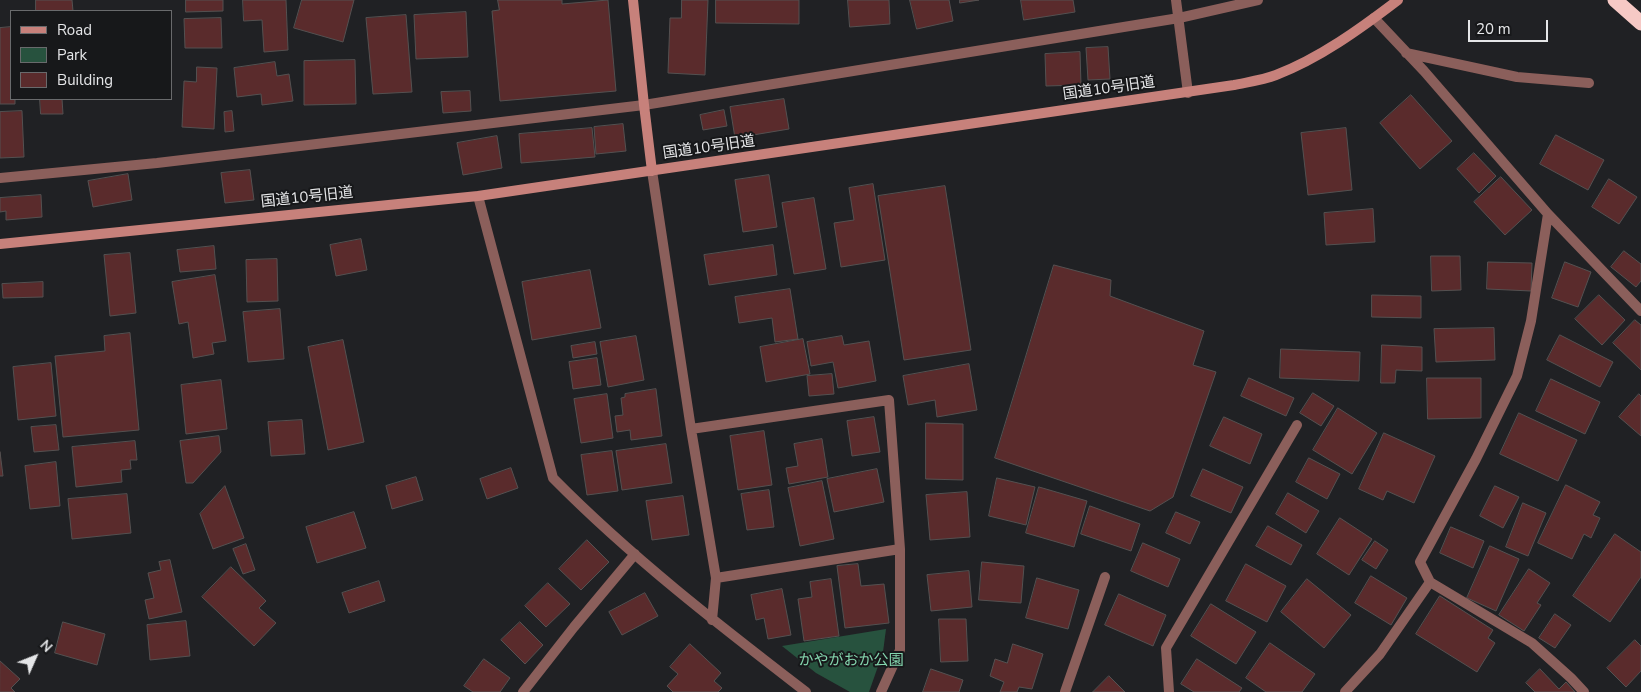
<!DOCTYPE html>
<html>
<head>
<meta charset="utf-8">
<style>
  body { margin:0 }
  #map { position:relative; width:1641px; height:692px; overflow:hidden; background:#202124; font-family:"Nunito Sans",sans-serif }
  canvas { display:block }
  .legend { position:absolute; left:10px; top:10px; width:162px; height:90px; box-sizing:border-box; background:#17181a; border:1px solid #696a6c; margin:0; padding:6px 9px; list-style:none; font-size:15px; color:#e5e6e8 }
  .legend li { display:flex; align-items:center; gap:10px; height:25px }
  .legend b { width:25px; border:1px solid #696a6c }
  .north { position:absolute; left:10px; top:632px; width:50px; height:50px; -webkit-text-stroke:4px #17181a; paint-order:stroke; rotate:46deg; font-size:14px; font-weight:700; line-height:20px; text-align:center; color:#e5e6e8 }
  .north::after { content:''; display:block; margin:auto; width:18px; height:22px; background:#e5e6e8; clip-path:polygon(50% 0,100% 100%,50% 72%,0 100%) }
  .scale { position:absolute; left:1468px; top:20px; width:80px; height:22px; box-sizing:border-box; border:2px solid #e5e6e8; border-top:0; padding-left:6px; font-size:15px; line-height:18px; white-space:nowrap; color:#e5e6e8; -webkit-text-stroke:4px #17181a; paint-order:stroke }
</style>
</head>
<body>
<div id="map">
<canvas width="1641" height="692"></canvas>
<ul class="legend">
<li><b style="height:6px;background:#c7817b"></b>Road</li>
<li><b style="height:14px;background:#27523e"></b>Park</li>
<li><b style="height:14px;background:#5a2b2c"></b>Building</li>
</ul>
<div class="north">N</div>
<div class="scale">20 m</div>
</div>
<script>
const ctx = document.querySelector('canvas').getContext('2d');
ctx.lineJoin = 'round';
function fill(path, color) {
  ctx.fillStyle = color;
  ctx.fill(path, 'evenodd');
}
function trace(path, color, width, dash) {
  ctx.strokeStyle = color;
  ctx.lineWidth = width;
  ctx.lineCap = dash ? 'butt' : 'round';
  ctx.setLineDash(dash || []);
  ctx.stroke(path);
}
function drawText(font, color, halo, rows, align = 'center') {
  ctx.font = font + ' "Nunito Sans","Noto Sans JP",sans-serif';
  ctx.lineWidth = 4;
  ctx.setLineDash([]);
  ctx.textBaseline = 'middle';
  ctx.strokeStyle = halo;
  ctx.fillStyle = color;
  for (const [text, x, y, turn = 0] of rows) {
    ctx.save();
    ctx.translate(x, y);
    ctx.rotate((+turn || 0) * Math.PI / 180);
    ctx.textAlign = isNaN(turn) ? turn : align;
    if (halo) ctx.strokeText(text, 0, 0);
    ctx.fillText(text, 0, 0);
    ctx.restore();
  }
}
fill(new Path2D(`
  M886 629 883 652 869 692H850L816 673 782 646Z`), '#27523e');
const building = new Path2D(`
  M36 0H72L73 11H36Z
  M186 0H223V11L186 12Z
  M243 0H286L288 50 264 52 262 20 244 21Z
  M302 0H354L343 42 294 28Z
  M498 0H562V4L608 0 616 91 500 101 492 11 499 10Z
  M682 0H708L705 75 668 73 670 18H681Z
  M716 0H799V24L716 23Z
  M848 0H889L890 24 850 27Z
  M910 0H949L953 21 917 29Z
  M960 0H979L960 3Z
  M1021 0H1073L1075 12 1024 20Z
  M466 12 468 57 416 59 414 15Z
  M406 15 412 92 373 94 366 18Z
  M221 18 222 48H185L184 19Z
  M11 27V99H15V104H0V28Z
  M1108 47 1110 79 1088 80 1086 48Z
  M1080 52 1081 85 1046 86 1045 54Z
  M355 60 356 104 304 105V61Z
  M275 62 277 76 289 74 293 101 262 105 261 94 237 97 234 68Z
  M197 67 217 68 214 129 182 127 184 81 196 82Z
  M470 91 471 111 443 113 441 92Z
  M1411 95 1452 141 1420 169 1380 123Z
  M40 99H62L63 114H41Z
  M784 99 789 129 735 138 730 107Z
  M724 110 727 126 703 130 700 115Z
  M22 111 24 157 0 158V112Z
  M232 111 234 131 225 132 224 112Z
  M623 124 626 151 596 154 594 127Z
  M592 128 595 157 521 163 519 134Z
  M1346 128 1352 190 1308 195 1301 133Z
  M1556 135 1604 160 1588 190 1540 164Z
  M497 136 502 168 463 175 457 143Z
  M1474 153 1496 176 1479 193 1457 169Z
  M250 170 254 200 225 203 221 173Z
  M128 174 132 200 93 207 88 181Z
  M769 175 777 227 743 232 735 180Z
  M1501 177 1532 210 1505 235 1474 202Z
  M1609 179 1637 197 1619 224 1592 207Z
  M873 184 885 260 841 267 834 223 854 220 849 188Z
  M945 186 971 350 904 360 878 196Z
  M41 195 42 217 6 220V211L0 212V198Z
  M814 198 826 269 794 274 782 203Z
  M1373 209 1375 242 1326 245 1324 213Z
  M361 239 367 270 336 276 330 245Z
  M773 245 777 275 709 285 704 255Z
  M214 246 216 269 180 272 177 250Z
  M1624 251 1641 264V281L1636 287 1611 267Z
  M130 253 136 313 110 316 104 255Z
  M1431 256H1460L1461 290 1432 291Z
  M277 259 278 301 247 302 246 260Z
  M1488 262 1532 263 1531 291 1487 289Z
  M1565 262 1591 272 1578 307 1552 298Z
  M1054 265 1111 280 1110 296 1204 331 1193 365 1216 372 1173 497 1150 511 995 458Z
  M590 270 601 328 532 340 522 282Z
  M215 275 226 341 212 343 214 354 193 358 188 322 179 324 172 282Z
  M43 282V297L3 298 2 284Z
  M790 289 798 339 775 342 772 318 739 323 735 297Z
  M1372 295 1421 296V318L1372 317Z
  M1599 295 1625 320 1602 345 1575 319Z
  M280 309 284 359 248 362 243 312Z
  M1635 320 1641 325V370L1613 343Z
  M1494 328 1495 360 1436 362 1434 329Z
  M130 333 139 430 63 437 55 356 105 351 104 336Z
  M1560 335 1613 362 1600 387 1547 360Z
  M636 336 644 380 608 387 600 342Z
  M842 336 844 345 869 341 876 381 838 388 833 362 811 366 807 342Z
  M803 339 810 374 766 382 760 347Z
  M343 340 364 442 328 450 308 347Z
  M595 342 597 354 573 358 571 346Z
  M1382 345 1422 347V371L1396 370 1395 383H1381Z
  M1281 349 1360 352 1359 381 1280 378Z
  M597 358 601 385 573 389 569 362Z
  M51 363 56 416 18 420 13 367Z
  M969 364 977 410 937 417 935 400 908 405 903 376Z
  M832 374 834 394 809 396 807 376Z
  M1249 378 1294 398 1286 416 1241 396Z
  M1427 378H1481V418L1428 419Z
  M1551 379 1600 402 1585 434 1536 411Z
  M221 380 227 429 186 434 181 385Z
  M656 389 662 436 631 440 630 430 617 432 615 416 623 415 621 398 625 397V394Z
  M1313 393 1334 406 1321 426 1300 413Z
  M607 394 613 438 581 443 574 399Z
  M1639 394 1641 396V436L1619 417Z
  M1338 408 1377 433 1352 474 1313 450Z
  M1519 413 1577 440 1558 481 1500 454Z
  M874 417 880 452 852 456 847 421Z
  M1224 417 1262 434 1250 464 1210 446Z
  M302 420 305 454 271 456 268 422Z
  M926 423 963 424V480L926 479Z
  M56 425 59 450 34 452 31 427Z
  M764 431 772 485 738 490 730 436Z
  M1384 433 1435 456 1414 503 1387 491 1383 500 1359 489Z
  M219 436 221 452 193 483H186L180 441Z
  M822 439 828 477 789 484 786 468 798 466 794 444Z
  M135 441 137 460H130L131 469 121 470 122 482 76 487 72 447Z
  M666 444 672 483 622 490 616 451Z
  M612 451 618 491 587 495 581 455Z
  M0 452 3 476H0Z
  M1309 458 1340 474 1327 499 1296 482Z
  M56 462 60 506 30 509 25 466Z
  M511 468 518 488 487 499 480 479Z
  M877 469 884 502 834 512 827 479Z
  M1203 469 1243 487 1231 513 1191 496Z
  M416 477 423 500 392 509 386 486Z
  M997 478 1035 487 1026 525 989 516Z
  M822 481 834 539 800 546 788 488Z
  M1566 485 1600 502 1593 515 1600 518 1591 538 1584 534 1572 559 1538 543Z
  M225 486 244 538 213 549 200 514Z
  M1495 486 1519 497 1503 528 1480 516Z
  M1039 487 1087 501 1074 547 1026 533Z
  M769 490 774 527 747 530 741 494Z
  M967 492 970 537 930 540 926 495Z
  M1288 493 1319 511 1306 533 1276 514Z
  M127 494 131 533 72 539 68 499Z
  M683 496 689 535 652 540 646 501Z
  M1523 503 1546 513 1528 556 1506 547Z
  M1090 506 1140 524 1131 551 1081 534Z
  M354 512 366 548 317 563 306 527Z
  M1176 512 1200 522 1190 544 1166 533Z
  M1340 518 1372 539 1349 575 1317 554Z
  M1268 526 1302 545 1291 565 1256 546Z
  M1451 527 1484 541 1473 568 1440 553Z
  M1615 534 1641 552V577L1610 622 1573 596Z
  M587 540 609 562 581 590 559 569Z
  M1375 541 1388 550 1376 569 1362 560Z
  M1143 543 1180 559 1168 587 1131 571Z
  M246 544 255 570 243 574 233 549Z
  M1490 546 1519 559 1496 611 1467 598Z
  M170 560 182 612 149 619 145 600 154 598 148 573 161 570 159 562Z
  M982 562 1024 566 1021 603 979 600Z
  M858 564 861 586 884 584 889 623 845 628 837 566Z
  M1246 564 1286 586 1267 622 1226 601Z
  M231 567 266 601 259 608 276 623 254 646 202 597Z
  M1529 569 1550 583 1537 603 1541 605 1524 631 1499 615Z
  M969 571 972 607 931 611 927 575Z
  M1371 576 1407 598 1391 625 1355 603Z
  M1037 578 1079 590 1068 629 1026 618Z
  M831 579 839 636 804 641 798 599 812 597 810 582Z
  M1307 579 1351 615 1324 648 1281 612Z
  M379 581 385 601 349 613 342 593Z
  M548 583 570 604 546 627 525 606Z
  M782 589 791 635 768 639 764 618 756 620 751 595Z
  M645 593 658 616 622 635 609 612Z
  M1119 594 1166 615 1153 646 1105 625Z
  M1440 596 1493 630 1488 638 1495 643 1477 672 1416 634Z
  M1211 604 1256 632 1236 664 1191 636Z
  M1555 614 1571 625 1555 648 1539 638Z
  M939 619H966L968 661 941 662Z
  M186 621 190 656 150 660 147 625Z
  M63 622 105 634 97 665 55 653Z
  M520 622 543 645 525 664 501 640Z
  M1635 640 1641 646V671L1626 687 1607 668Z
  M1270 643 1315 674 1302 692H1266L1246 678Z
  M690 644 721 673 714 681 722 688 718 692H673L667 686 678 674 670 667Z
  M1013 644 1043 654 1032 689 1019 687 1017 692H1000L1004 682 990 676 995 659 1007 663Z
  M484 659 510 678 500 692H473L464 686Z
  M1197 659 1242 688 1239 692H1194L1181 684Z
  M0 661 20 679 11 688 15 692H0Z
  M931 669 963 680 959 692H923Z
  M1540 669 1559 689 1566 682 1575 692H1535L1526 683Z
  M1109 676 1125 692H1093Z`);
fill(building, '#5a2b2c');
trace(building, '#545151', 1);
trace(new Path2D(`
  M1176 0 1188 93
  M1374 18 1424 71 1548 214 1641 311
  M1406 53 1517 77 1589 83
  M652 171 691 429 716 578 712 620
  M0 178 157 163 644 105 1179 18 1258 0
  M478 196 553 478C631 557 719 625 806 692
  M1548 214 1531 321 1517 376 1476 459 1420 562 1430 582 1532 643 1571 678 1584 692
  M691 429 889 400 900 549V650L881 692
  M716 578 900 549
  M523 692 574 627 635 554
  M1065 692 1105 577
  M1169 692 1166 648 1297 425
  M1345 692 1380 654 1430 582`), '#8b5f5b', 10);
trace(new Path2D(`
  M633 0 644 105 652 171
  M0 244 478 196 1234 85C1248 82 1263 80 1276 75 1320 58 1360 29 1398 0`), '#c7817b', 10);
trace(new Path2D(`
  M1615 0 1641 23`), '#f6c9c5', 15);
drawText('15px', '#e5e6e8', '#17181a', [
  ["国道10号旧道",1109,89,-8],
  ["国道10号旧道",709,148,-8],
  ["国道10号旧道",307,198,-6]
]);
drawText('15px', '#84d6ae', '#17181a', [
  ["かやがおか公園",851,661]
]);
</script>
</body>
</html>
